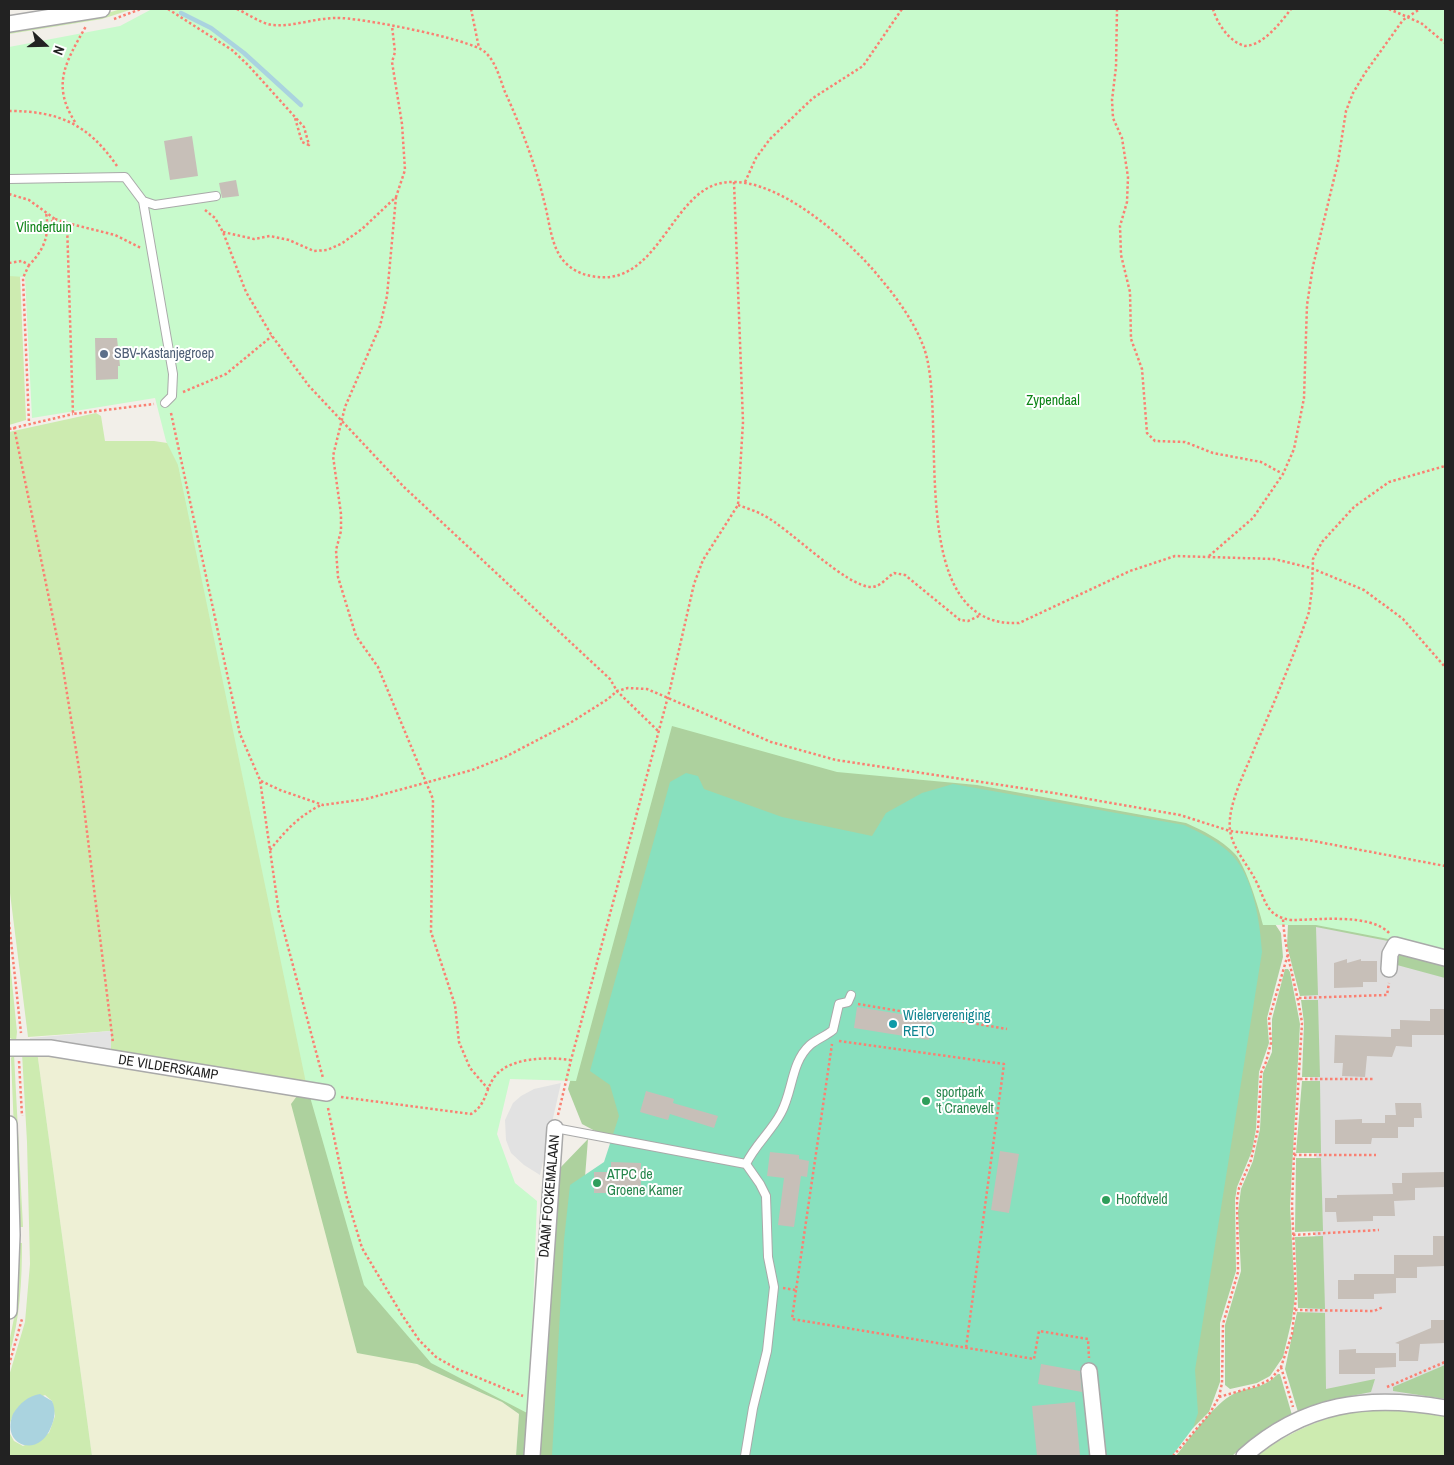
<!DOCTYPE html>
<html>
<head>
<meta charset="utf-8">
<style>
  body { margin:0 }
  #map { position:relative; width:1454px; height:1465px; overflow:hidden; background:#f2efe9; font-family:"Archivo Narrow",sans-serif }
  canvas { display:block }
  .frame { position:absolute; inset:0; border:10px solid #222; pointer-events:none }
  .north { position:absolute; left:20px; top:20px; width:50px; height:50px; -webkit-text-stroke:4px #fff; paint-order:stroke; rotate:111deg; font-size:14px; font-weight:700; line-height:20px; text-align:center; color:#222 }
  .north::after { content:''; display:block; margin:auto; width:18px; height:22px; background:#222; clip-path:polygon(50% 0,100% 100%,50% 72%,0 100%) }
</style>
</head>
<body>
<div id="map">
<canvas width="1454" height="1465"></canvas>
<div class="frame"></div>
<div class="north">N</div>
</div>
<script>
const ctx = document.querySelector('canvas').getContext('2d');
ctx.lineJoin = 'round';
function fill(path, color) {
  ctx.fillStyle = color;
  ctx.fill(path, 'evenodd');
}
function trace(path, color, width, dash) {
  ctx.strokeStyle = color;
  ctx.lineWidth = width;
  ctx.lineCap = dash ? 'butt' : 'round';
  ctx.setLineDash(dash || []);
  ctx.stroke(path);
}
function drawText(font, color, halo, rows, align = 'center') {
  ctx.font = font + ' "Archivo Narrow",sans-serif';
  ctx.lineWidth = 4;
  ctx.setLineDash([]);
  ctx.textBaseline = 'middle';
  ctx.strokeStyle = halo;
  ctx.fillStyle = color;
  for (const [text, x, y, turn = 0] of rows) {
    ctx.save();
    ctx.translate(x, y);
    ctx.rotate((+turn || 0) * Math.PI / 180);
    ctx.textAlign = isNaN(turn) ? turn : align;
    if (halo) ctx.strokeText(text, 0, 0);
    ctx.fillText(text, 0, 0);
    ctx.restore();
  }
}
fill(new Path2D(`
  M1315 925 1388 940 1383 949 1382 971 1397 962 1445 976V1456H1266L1307 1426 1298 1399 1319 1193 1304 991Z`), '#e0dfdf');
fill(new Path2D(`
  M37 1051 300 1092 417 1364 502 1402 519 1414 516 1456H92Z`), '#eef0d5');
fill(new Path2D(`
  M121 9H133L102 19 9 34V30L101 15Z
  M9 182 20 274 26 420 9 425Z
  M96 413 101 416 105 441H154L174 444 309 1080 301 1086 111 1052V1031L28 1037 9 885V432Z
  M9 952 17 1032 16 1041 10 1038Z
  M37 1051 92 1456H9V1432L14 1441 23 1446 49 1433 55 1416 52 1401 45 1395C25 1403 15 1404 9 1427V1376L25 1322 30 1264 27 1142 22 1053Z
  M14 1054 23 1227H18L11 1058Z
  M18 1243H22C22 1281 20 1319 9 1356V1343L15 1313Z
  M1374 1409H1400L1445 1415V1456H1257C1291 1430 1331 1413 1374 1409Z`), '#cdebb0');
fill(new Path2D(`
  M670 704 1053 796 1179 818 1222 832 1241 859 1267 912 1281 933 1283 957 1267 1018 1269 1043 1259 1072 1256 1129 1252 1151 1237 1187 1235 1200 1236 1271 1220 1323V1382L1209 1412 1193 1428 1125 1438 731 1155 597 1132 582 1124 568 1089Z
  M1288 924H1316L1390 937 1388 941 1316 927 1318 995 1300 996 1287 946Z
  M1400 953 1445 963V978L1397 965 1396 963Z
  M1285 969H1288L1290 972 1300 1024 1290 1206 1295 1296 1292 1319 1283 1357 1270 1376 1257 1383 1230 1389 1225 1385V1325L1241 1271 1238 1212 1241 1189 1253 1161 1260 1129 1263 1073 1272 1052V1019Z
  M1301 1000H1318L1320 1077H1302L1304 1023Z
  M1302 1081H1320L1321 1153H1296Z
  M300 1092 319 1095 530 1405 526 1456H516L519 1414 502 1402 417 1364 357 1353 291 1104Z
  M588 1139 563 1456H537L557 1180 560 1168Z
  M1296 1158H1321L1323 1231 1295 1232Z
  M1323 1236 1325 1309 1298 1308 1295 1237Z
  M1297 1312 1325 1313 1326 1389 1375 1379 1371 1392 1326 1401 1298 1412 1285 1369Z
  M1445 1365V1399L1393 1391V1387Z
  M1278 1374H1280L1292 1415 1253 1438 1232 1456H1176C1189 1439 1212 1407 1230 1396 1247 1385 1260 1392 1278 1374Z`), '#add19e');
fill(new Path2D(`
  M152 9H1445V950L1316 925H1263C1259 909 1246 866 1235 854 1221 839 1203 831 1186 823L977 785 837 772 672 726 576 1081 510 1079 497 1134 515 1183 537 1201 529 1414 431 1363 364 1285 306 1083 178 465 166 441 155 398 32 418 25 277 9 276V47L120 26Z`), '#c8facc');
fill(new Path2D(`
  M686 773 698 776 704 789 782 817 872 836 886 813 922 793 953 784 1184 825C1201 833 1220 842 1233 856 1254 879 1260 923 1262 952L1195 1370 1198 1413 1193 1428 1172 1456H552L564 1240 570 1185 604 1162 619 1116 610 1085 590 1071 670 782Z`), '#88e0be');
fill(new Path2D(`
  M111 1031V1056L29 1044 30 1038Z
  M561 1083 540 1175 524 1165 511 1153 506 1140 505 1120 513 1103 521 1096 534 1089Z`), '#e2e2e2');
fill(new Path2D(`
  M40 1394 52 1401C56 1410 55 1418 51 1427 39 1459 0 1446 13 1414 20 1403 28 1396 40 1394Z`), '#aad3df');
trace(new Path2D(`
  M181 13 211 28 244 53 301 105`), '#aad3df', 4.5);
fill(new Path2D(`
  M192 136 198 176 170 180 164 141Z
  M236 180 239 196 222 198 219 183Z
  M95 338H117L120 366H118V379L96 380Z
  M1347 959V963L1361 959V961H1377V982H1363V987L1334 988V963Z
  M857 1007 932 1019 929 1040 854 1028Z
  M1430 1009H1445L1444 1035H1412V1047L1396 1046 1392 1057 1367 1056 1365 1077 1342 1076 1343 1063H1334L1335 1035 1391 1037V1029H1400V1020L1430 1021Z
  M646 1091 674 1099 673 1103 718 1116 714 1128 670 1114 668 1120 640 1112Z
  M1395 1103H1421L1422 1118H1414V1127H1398V1138H1372L1371 1144H1335V1120L1362 1119V1123H1385V1115H1396Z
  M1000 1151 1019 1154 1009 1213 991 1210Z
  M770 1152 799 1155V1159L809 1161 807 1177 801 1176 794 1227 778 1225 784 1178 767 1176Z
  M611 1162 641 1163V1193H594V1172H611Z
  M1445 1172V1187L1415 1188V1200L1394 1201 1395 1216H1373V1221L1337 1222 1336 1212H1325V1198H1337V1195L1393 1194 1392 1183H1402V1173Z
  M1433 1236H1445V1266L1417 1267V1278H1396V1293L1374 1294V1299H1338V1280H1354V1274H1394V1255H1433Z
  M1431 1320H1445V1343L1420 1344 1418 1361H1399V1344L1395 1343 1431 1328Z
  M1356 1349V1353H1396V1367L1375 1368V1374H1339V1350Z
  M1041 1364 1080 1371 1082 1392 1038 1384Z
  M1075 1402 1080 1456H1037L1032 1406Z`), '#c7bfb8');
const lane = new Path2D(`
  M9 179 125 177 143 201 155 205 216 196
  M143 201 173 374 172 396 165 403
  M555 1128 746 1164
  M746 1164C755 1145 771 1132 781 1113 793 1091 791 1062 810 1045 817 1039 826 1036 833 1030L839 1004 848 1002 851 995
  M745 1456 753 1408 767 1351 774 1287 768 1257 766 1196 760 1184 746 1164`);
const street = new Path2D(`
  M9 24 102 9
  M1389 969 1390 954 1395 945 1445 958
  M9 1048H50L327 1093
  M9 1124 12 1235 9 1311
  M1089 1371 1098 1456
  M532 1456 555 1128
  M1244 1456C1304 1403 1368 1394 1445 1408`);
trace(lane, '#a9a9a9', 10);
trace(street, '#a9a9a9', 18);
trace(new Path2D(`
  M168 9 232 50 248 65 304 127 309 145 302 142 295 118
  M237 9C248 14 260 23 272 25 293 27 315 18 336 18 358 17 471 39 485 52 496 62 500 79 505 92 521 127 535 163 544 201 549 218 550 240 560 256 567 267 579 274 591 276 649 288 666 216 703 191 755 154 849 239 880 278 897 298 915 323 924 348 949 417 902 629 1019 623L1130 571 1175 556 1274 559 1311 568 1364 590 1403 619 1445 667
  M471 9 479 48
  M1117 9 1116 67 1112 100 1113 118 1122 138 1128 177 1127 202 1120 226 1121 255 1130 292 1131 339 1142 369 1147 433 1155 441 1185 442 1213 453 1261 462 1283 474
  M1213 9C1217 23 1229 42 1245 46 1264 45 1280 23 1291 9
  M1389 9 1421 23 1445 43
  M114 19 141 9
  M9 111C59 111 88 124 117 166
  M75 122C51 84 66 62 86 26
  M745 182 756 158 770 139 813 98 863 66 902 9
  M9 194 29 200 55 219 48 224
  M396 197 387 296 380 326 345 407 333 456 341 514V531L336 550 338 577 356 636 378 667 433 799 431 932 455 1005 459 1042 470 1068 489 1090
  M205 210 215 218 223 232 246 292 272 336 309 386 404 487 610 679 617 691 658 731
  M55 219 67 223 73 414 154 404
  M67 223 115 235 141 248
  M223 232 254 239 270 236 289 240 314 251 327 250 341 244 362 229 396 197 405 170 402 124 392 62 395 52 392 26
  M9 263 22 261 29 265C44 250 50 235 46 213
  M29 265 23 278 29 423
  M183 392 226 374 272 336
  M171 413 240 734 260 780 279 913 323 1078
  M14 427 62 662 80 775 113 1043
  M9 429 73 414
  M738 505C746 508 756 511 763 515 788 527 847 588 872 587 882 586 887 577 894 573L905 575 960 620 968 621 981 615
  M1209 556 1253 518 1283 474 1294 449 1304 398 1307 305 1313 266 1338 162 1346 111 1353 93 1365 73 1403 20 1420 9
  M261 781 280 790 323 805 366 799 472 770 505 757 570 723 608 699 617 691 628 688 647 689 771 742 836 760 1054 793 1180 815 1230 831 1308 840 1445 866
  M270 850C285 831 299 816 321 805
  M9 922 21 1033
  M1389 933C1370 913 1318 920 1292 920 1266 917 1266 901 1256 881 1248 865 1232 848 1230 830 1227 805 1246 770 1255 747 1274 703 1293 658 1309 612L1312 589 1313 559 1322 542 1354 507 1389 482 1445 466
  M1299 998 1387 995 1389 983
  M858 1004 1007 1029
  M839 1041 1004 1064 966 1348
  M19 1061 22 1116
  M1300 1079H1373
  M341 1097 471 1114C487 1105 485 1088 496 1075 512 1057 548 1057 570 1060
  M328 1108 346 1195 362 1248 402 1315 419 1340 436 1357 457 1369 523 1396
  M558 1115 571 1060 670 689 694 584 703 560 738 505 743 422 734 182
  M1294 1155H1376
  M1293 1235 1379 1230
  M783 1288 796 1290 832 1044
  M796 1290 792 1319 1034 1359 1039 1331 1088 1339 1089 1358
  M1295 1310 1374 1311 1383 1307
  M9 1365 22 1319
  M1281 1367 1293 1407
  M1387 1387 1445 1362
  M1219 1397 1257 1386 1271 1379 1281 1367 1292 1334 1296 1297 1292 1205 1294 1155 1302 1023C1297 988 1285 954 1283 919
  M1173 1456 1210 1413 1219 1397 1222 1383 1223 1324 1238 1272 1237 1200 1239 1188 1251 1160 1258 1129 1261 1073 1266 1062 1271 1043 1269 1019 1288 954`), '#fa8072', 2.5, [2.5, 2.5]);
trace(lane, '#fff', 8);
trace(street, '#fff', 15);
for (const [x, y, r, color] of [
  [104,354,5,"#5c6f8a"],
  [893,1024,5,"#0f9aa8"],
  [926,1101,5,"#2e9e5b"],
  [597,1183,5,"#2e9e5b"],
  [1106,1200,5,"#2e9e5b"]
]) {
  const dot = new Path2D();
  dot.arc(x, y, r, 0, 2 * Math.PI);
  ctx.fillStyle = color;
  ctx.fill(dot);
  trace(dot, '#fff', 2);
}
drawText('14px', '#0c8416', '#fff', [
  ["Vlindertuin",44,228],
  ["Zypendaal",1053,401]
]);
drawText('14px', '#4e5e75', '#fff', [
  ["SBV-Kastanjegroep",114,354]
], 'left');
drawText('14px', '#0d838f', '#fff', [
  ["Wielervereniging",903,1016],
  ["RETO",903,1032]
], 'left');
drawText('14px', '#222', '#fff', [
  ["DE VILDERSKAMP",168,1068,9],
  ["DAAM FOCKEMALAAN",550,1196,-85]
]);
drawText('14px', '#27864d', '#fff', [
  ["sportpark",936,1093],
  ["'t Cranevelt",936,1109],
  ["ATPC de",607,1175],
  ["Groene Kamer",607,1191],
  ["Hoofdveld",1116,1200]
], 'left');
</script>
</body>
</html>
